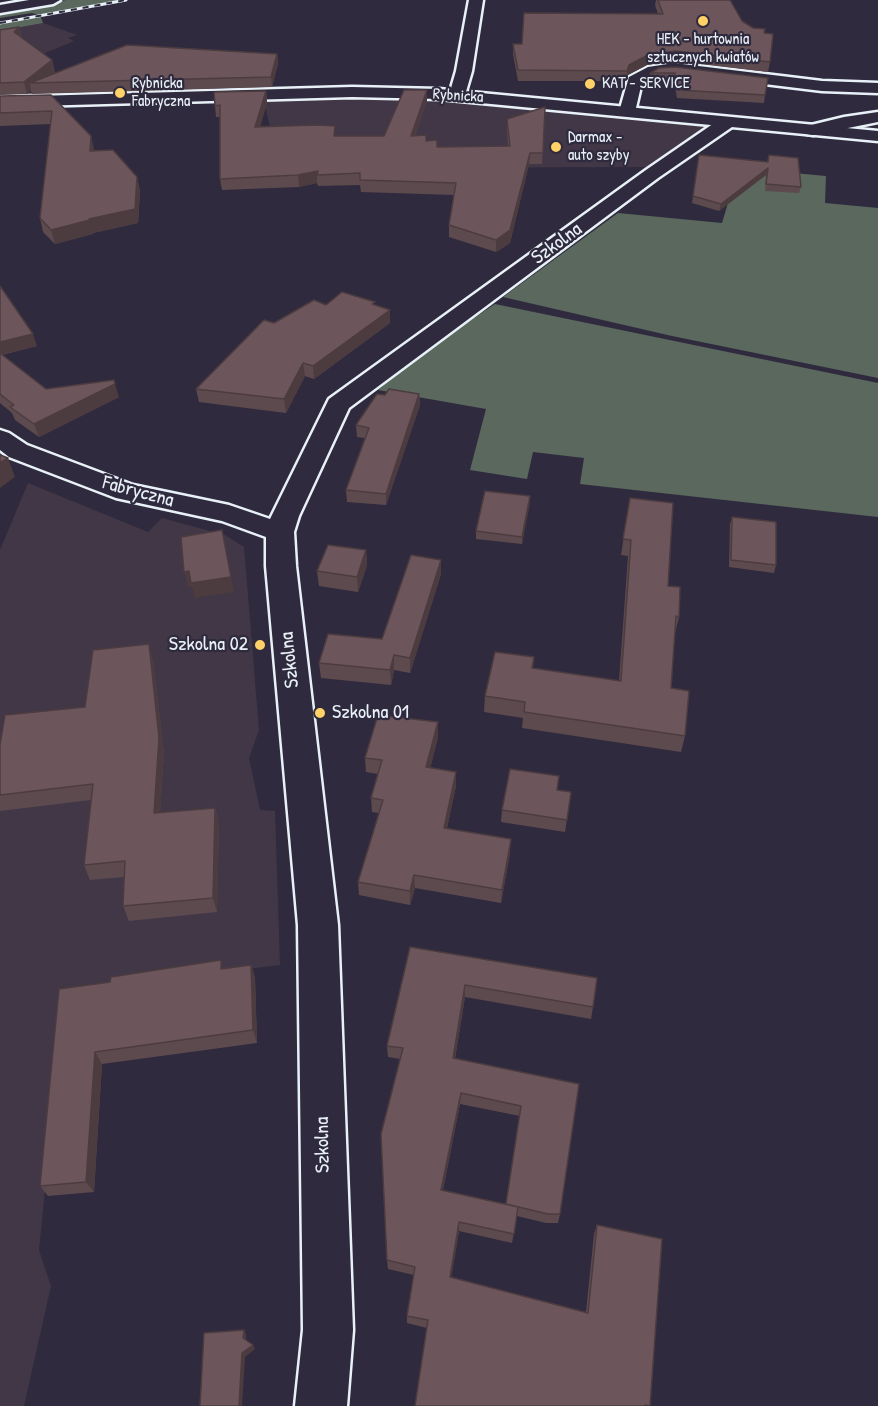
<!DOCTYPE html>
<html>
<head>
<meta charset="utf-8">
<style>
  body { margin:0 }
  canvas { display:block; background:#2f2a3d }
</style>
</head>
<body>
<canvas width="878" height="1406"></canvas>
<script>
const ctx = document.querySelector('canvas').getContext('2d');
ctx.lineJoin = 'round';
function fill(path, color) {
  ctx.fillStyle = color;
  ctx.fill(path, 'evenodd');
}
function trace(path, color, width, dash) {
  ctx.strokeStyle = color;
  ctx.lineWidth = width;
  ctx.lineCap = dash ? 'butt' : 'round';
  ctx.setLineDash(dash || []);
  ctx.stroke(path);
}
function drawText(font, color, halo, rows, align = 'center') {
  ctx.font = font + ' "Patrick Hand",sans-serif';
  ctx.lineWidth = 4.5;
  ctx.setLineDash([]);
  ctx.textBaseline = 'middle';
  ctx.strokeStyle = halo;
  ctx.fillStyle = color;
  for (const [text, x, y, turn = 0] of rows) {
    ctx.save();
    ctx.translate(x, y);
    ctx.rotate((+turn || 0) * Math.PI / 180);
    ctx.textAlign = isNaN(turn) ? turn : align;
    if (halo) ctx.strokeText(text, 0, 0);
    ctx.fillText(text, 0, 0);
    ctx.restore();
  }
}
fill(new Path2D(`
  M43 23 77 35 68 38 74 41 14 66 0 31Z
  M354 94 457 97 714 125 649 167 287 168 270 127 263 97Z
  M28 483 148 532 162 518 225 535 244 547 259 730 249 758 260 810 275 811 280 965 65 991 39 1250 51 1286 24 1406H0V550Z`), '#413746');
fill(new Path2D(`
  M66 0H123L40 15 43 23 0 31V23L38 15 32 13 0 18V12Z
  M750 169 826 176 825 203 878 208V378L672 336 503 297 618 213 722 223 737 173Z
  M495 304 878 383V517L580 484 584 458 533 452 527 479 470 470 486 409 378 390 435 344Z`), '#5a685e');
const street = new Path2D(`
  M29 0H60L53 4 0 13V5Z
  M469 0H483L472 71 465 95 457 100 449 95 456 71Z
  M674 63 822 81 878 83V93L822 91 674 73 657 74 642 82 635 112 633 116H621L619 112 629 77 648 67Z
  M878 112V122L813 135 807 134 804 130 807 126 844 117Z
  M726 118 732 119 734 123 732 127 658 178 349 408 299 516 294 532 296 566 338 925 353 1330 347 1406H295L303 1330 298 925 266 566V537L222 521 116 498 9 457 0 450V430L9 433 27 445 133 485 229 505 270 519 329 399 646 170 720 119Z`);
const secondary = new Path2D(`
  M352 87 439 89 878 131V141L439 99 352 97 0 107V97Z`);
trace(street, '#e8f1f8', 5);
trace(secondary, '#e8f1f8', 5);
fill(street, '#2f2a3d');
fill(secondary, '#2f2a3d');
const rail = new Path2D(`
  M0 23 126 0`);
trace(rail, '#e8f1f8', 3);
trace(rail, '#2f2a3d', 2, [6]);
fill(new Path2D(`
  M656 0H730L742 21 753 28 764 33 770 62 768 72 674 61 647 65 628 75 626 81H518L513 54V44H522L658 14 655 5Z
  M19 27 22 38 52 60 55 72 52 75 277 54 278 64 272 87 32 94 31 91 27 94 0 95V30Z
  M659 68 765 95 764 103 677 98 674 81H648L650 73Z
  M266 91 267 102 260 127 336 136H384L427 101 415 136 437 147 508 146 507 130V119L545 107 542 164H529L510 243 496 252 449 237V225L454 195 361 192 360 185 318 186 317 183 299 187 222 190 220 179V117H216L215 106Z
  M51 95 94 149V151L137 177 140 191 138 223 93 233V234L55 244 43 232 40 218 51 124 0 126V96Z
  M699 155 767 162 769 155 801 187 799 193 765 191 766 175 719 211 692 203Z
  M0 286 37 346 2 355 46 389 119 397 39 437 15 420 12 413 0 403Z
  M326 305H375L390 310V323L314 379 305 376 286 413 199 402 196 389 274 323Z
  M419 394 420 405 386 505 347 502 346 490 365 438 357 437 356 425 385 395Z
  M530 496 522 544 476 539V531Z
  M630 498 668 586 679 617 675 633 671 688 685 736 681 752 522 728 523 718 484 712 485 696 534 657 533 668 619 681 628 556 621 555Z
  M732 517 776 565 774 573 729 567 730 524Z
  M366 550 367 565 358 592 319 586 317 571Z
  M441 560V574L410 673 394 670 391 685 321 678 319 663 382 639Z
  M153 660 164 753 160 813 215 808 219 823 217 912 129 921 123 906 124 877 90 880 84 865 91 800 0 811V745L85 707Z
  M438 737 430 768 456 772V786L447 828 510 853 501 903 415 888 410 905 359 895 358 882 379 813 372 812 371 798 378 774 366 772 365 758Z
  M557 790 571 792 565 832 501 822 502 810Z
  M410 947 593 1007 591 1019 465 997 455 1059 579 1084 560 1214 558 1223H546L517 1216 512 1243 459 1231 451 1277 586 1312 594 1234 597 1225 650 1406H415L427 1328 407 1323V1316L414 1275 388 1269 387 1260 400 1059 388 1057 387 1046ZM460 1104 520 1116 506 1204 443 1190Z
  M251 965 255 978 257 1043 102 1064 94 1192 48 1196 40 1186 59 989Z`), '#5d4a4f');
fill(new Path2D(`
  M19 27 22 38 14 32Z
  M675 51 674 61 647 65 628 75 626 81 627 71 629 65 648 55Z
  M277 54 278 64 272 87 271 77Z
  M52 60 55 72 41 83H30L31 91 27 94 24 82Z
  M427 90V101L411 147V136Z
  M266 91 267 102 257 138 255 127Z
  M91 136 94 149 93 164 90 151Z
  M530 153 529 164 510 243 496 252V240Z
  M768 168 766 175 719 211 721 204Z
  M318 171 317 175V183L299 187 298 175Z
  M137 177 140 191 138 223 93 233V234L55 244 51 230 89 219Z
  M390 310V323L314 379 313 366Z
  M33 334 37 346 0 355V342Z
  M303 363 305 376 286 413 284 399Z
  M115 384 119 397 39 437 34 424Z
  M419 394 420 405 386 505V494Z
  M8 458 15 477 0 488V463Z
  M530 496V503L522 544V537Z
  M222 530 234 592 195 598 192 587H188L184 572Z
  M366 550 367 565 358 592 357 577Z
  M441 560V574L410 673V658Z
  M149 644 153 660 164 753 159 829 154 813Z
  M394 655V670L391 685 390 670Z
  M438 722V737L427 782 426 767Z
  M456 772V786L444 842V828Z
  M215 808 219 823 217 912 213 898Z
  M511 839 510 853 501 903 502 890Z
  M414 875 415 888 410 905V891Z
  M251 965 255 978 257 1043 253 1030Z
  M465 985V997L453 1070V1058Z
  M95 1052 102 1064 94 1192 86 1182Z
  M461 1093 460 1104 441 1199V1190Z
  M459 1222V1231L450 1285V1277Z
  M244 1330 246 1334V1342L243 1338Z
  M253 1345 255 1349 245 1357 242 1406H239L242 1353Z`), '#4c3c40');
const building = new Path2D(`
  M658 0H730L742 21 753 28 765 29 764 33 773 34 770 62 675 51 648 55 629 65 627 71 518 70 513 44H522L524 13 663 14Z
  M19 27 14 32 52 60 24 82 0 83V30Z
  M127 45 277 54 271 77 30 83Z
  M675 67 768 78 765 95 678 90 675 73H650L659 68Z
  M404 90H427L411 136 426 135V141L437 140V147L510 146 507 119 545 107 543 153H530L510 230 496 240 449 225 456 183 360 180V173L317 175 318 171 298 175 220 179V105L215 106 214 92 266 91 255 127 318 125 335 126 334 136H384Z
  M51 95 91 136 90 151 113 150 137 177 135 209 89 219 90 220 51 230 40 218 52 111 0 113V96Z
  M699 155 768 162 769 155 798 158 801 187 766 184 768 168 721 204 693 196Z
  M0 286 33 334 0 342Z
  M342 292 375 302 372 304 390 310 313 366 303 363 284 399 196 389 264 320 274 323 314 300 326 305Z
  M0 353 46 389 114 380 115 384 34 424 10 407 14 405 0 394Z
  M389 389 419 394 386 494 346 490 369 428 356 425 377 394 385 395Z
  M0 455 8 458 0 463Z
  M485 491 530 496 522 537 476 531Z
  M630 498 673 503 668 586 680 587 679 617 676 616 671 688 689 691 685 736 524 712 525 702 485 696 495 652 534 657 532 668 621 681 631 540 623 539Z
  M732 517 776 522V565L731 560Z
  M222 530 231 577 191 583 189 571 184 572 181 537Z
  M328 545 366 550 357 577 317 571Z
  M411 555 441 560 410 658 394 655 390 670 319 663 328 634 382 639Z
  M149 644 159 738 154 813 215 808 213 898 123 906 125 861 84 865 93 784 0 795V745L5 715 85 707 93 650Z
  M378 715 438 722 426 767 456 772 444 828 511 839 502 890 414 875 410 891 358 882 383 800 371 798 382 760 365 758Z
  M510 769 559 776 557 790 571 792 567 820 502 810Z
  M410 947 597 978 593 1007 465 985 453 1058 579 1084 560 1214H548L506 1204 521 1106 461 1093 441 1190 518 1207 514 1234 459 1222 450 1277 588 1313 597 1225 662 1239 650 1406 645 1405 644 1406H415L428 1320 407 1316 415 1267 387 1260 381 1134 403 1048 387 1046Z
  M221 960V969L251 965 253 1030 95 1052 86 1182 40 1186 59 989 110 982 111 977Z
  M244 1330 243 1338 253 1345 242 1353 239 1406H200L204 1333Z`);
fill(building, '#6c565c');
trace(building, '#4c3c40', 1.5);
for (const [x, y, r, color] of [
  [703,21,6,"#ffd166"],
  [590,84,6,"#ffd166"],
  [120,93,6,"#ffd166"],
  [556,147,6,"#ffd166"],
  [260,645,6,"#ffd166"],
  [320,713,6,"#ffd166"]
]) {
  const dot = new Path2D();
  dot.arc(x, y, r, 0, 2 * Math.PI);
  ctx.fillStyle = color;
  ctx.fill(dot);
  trace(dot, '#2f2a3d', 2);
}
drawText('16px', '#e8f1f8', '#2f2a3d', [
  ["HEK - hurtownia",703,40,"center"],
  ["sztucznych kwiatów",703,58,"center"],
  ["Rybnicka",132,84],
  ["Fabryczna",132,102],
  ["KAT - SERVICE",602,84],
  ["Darmax -",568,138],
  ["auto szyby",568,156]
], 'left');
drawText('16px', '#e8f1f8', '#2f2a3d', [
  ["Rybnicka",458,96,4]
]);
drawText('20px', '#e8f1f8', '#2f2a3d', [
  ["Szkolna",557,244,-36],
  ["Fabryczna",138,492,15],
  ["Szkolna",290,660,-96],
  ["Szkolna",323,1145,-91]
]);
drawText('20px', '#e8f1f8', '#2f2a3d', [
  ["Szkolna 02",248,645],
  ["Szkolna 01",332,713,"left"]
], 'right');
</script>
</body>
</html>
